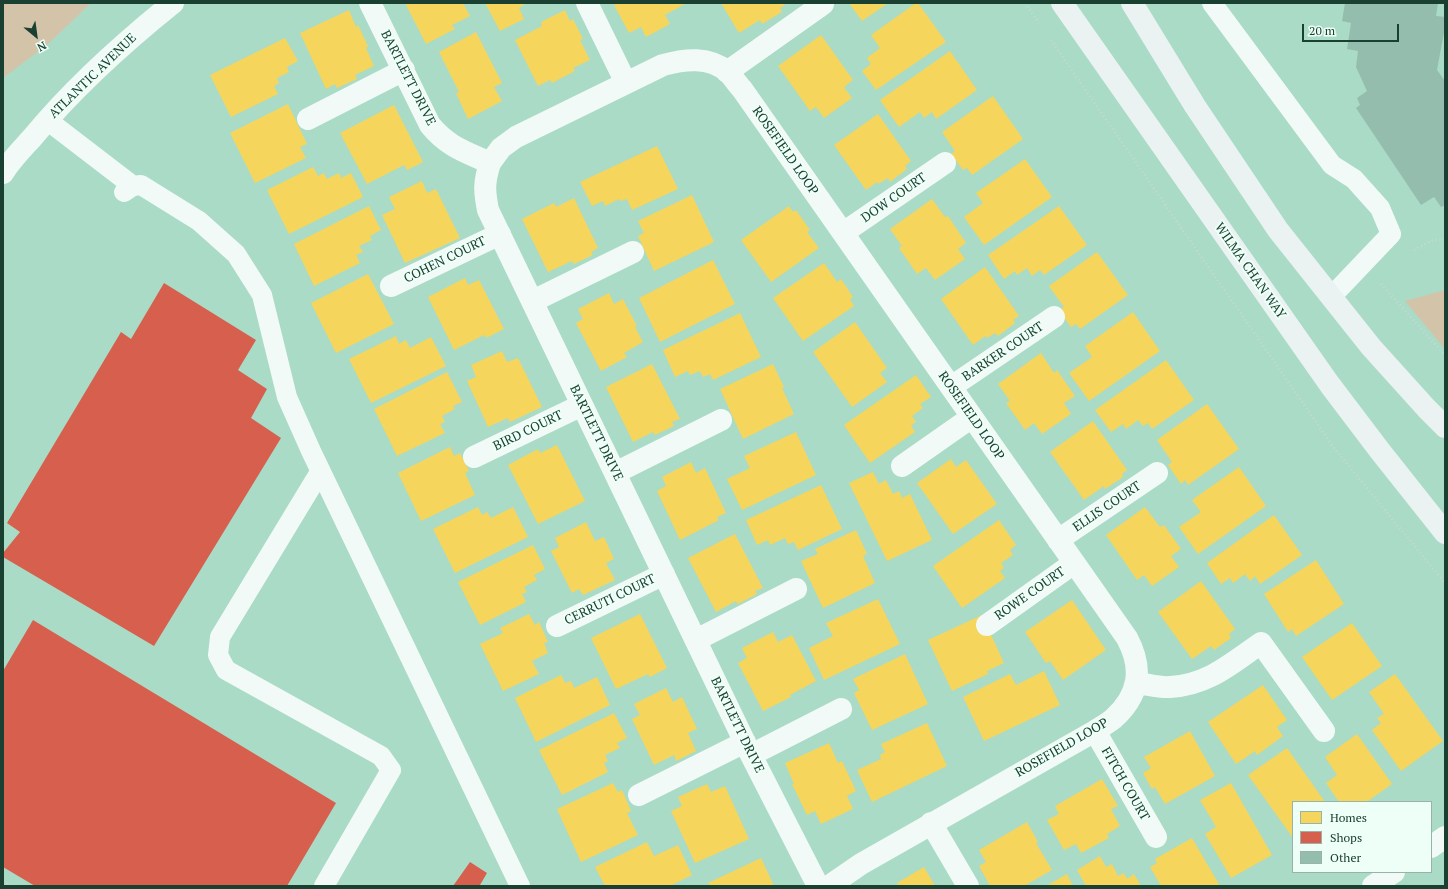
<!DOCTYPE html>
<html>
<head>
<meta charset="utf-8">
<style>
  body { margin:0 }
  #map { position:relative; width:1448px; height:889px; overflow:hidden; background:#a9dbc7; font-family:"PT Serif",serif }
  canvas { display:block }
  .frame { position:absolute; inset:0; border:4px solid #1a4032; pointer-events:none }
  .legend { position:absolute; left:1292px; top:801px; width:140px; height:72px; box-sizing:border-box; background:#eefff7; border:1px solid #99b3a8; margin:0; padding:5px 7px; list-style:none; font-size:12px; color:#1a4032 }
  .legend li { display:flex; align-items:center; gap:8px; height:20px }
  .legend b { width:20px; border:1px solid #99b3a8 }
  .north { position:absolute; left:16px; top:16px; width:40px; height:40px; -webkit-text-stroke:3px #eefff7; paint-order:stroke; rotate:151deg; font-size:11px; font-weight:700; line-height:16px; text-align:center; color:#1a4032 }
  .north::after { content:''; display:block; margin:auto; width:14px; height:18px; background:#1a4032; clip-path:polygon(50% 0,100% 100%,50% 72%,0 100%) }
  .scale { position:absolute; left:1302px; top:24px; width:97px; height:18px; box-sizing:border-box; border:2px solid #1a4032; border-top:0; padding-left:5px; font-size:12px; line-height:14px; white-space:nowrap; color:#1a4032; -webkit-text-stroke:3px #eefff7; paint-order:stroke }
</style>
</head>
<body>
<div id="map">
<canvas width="1448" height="889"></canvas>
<div class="frame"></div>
<ul class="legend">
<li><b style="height:11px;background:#f6d55c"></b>Homes</li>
<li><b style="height:11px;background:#d6604d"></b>Shops</li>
<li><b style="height:11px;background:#95bdad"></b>Other</li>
</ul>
<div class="north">N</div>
<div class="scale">20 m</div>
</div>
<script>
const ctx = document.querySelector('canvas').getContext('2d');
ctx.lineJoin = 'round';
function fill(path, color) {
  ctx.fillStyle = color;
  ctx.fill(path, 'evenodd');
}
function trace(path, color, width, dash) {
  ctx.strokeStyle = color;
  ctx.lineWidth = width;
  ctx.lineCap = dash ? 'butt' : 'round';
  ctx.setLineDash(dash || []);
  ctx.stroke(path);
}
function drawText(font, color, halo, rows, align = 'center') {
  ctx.font = font + ' "PT Serif",serif';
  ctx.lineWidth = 4;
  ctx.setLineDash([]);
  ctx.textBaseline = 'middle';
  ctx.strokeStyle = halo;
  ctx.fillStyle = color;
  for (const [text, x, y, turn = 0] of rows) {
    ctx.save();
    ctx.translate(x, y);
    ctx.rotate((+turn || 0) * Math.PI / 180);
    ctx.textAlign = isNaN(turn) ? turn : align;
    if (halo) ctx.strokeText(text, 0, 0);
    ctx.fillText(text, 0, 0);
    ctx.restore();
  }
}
fill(new Path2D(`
  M3 3H91L48 44 3 78Z
  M1445 290V349L1405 301Z`), '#d3c4a9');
fill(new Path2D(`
  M405 3H463L470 16 452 25 455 29 426 44Z
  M485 3H523L524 5 519 8 524 19 500 31Z
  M618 3H684L685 4 665 15 670 24 646 37 641 27 629 33 614 5Z
  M721 3H783L785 5 780 8 782 12 762 24 760 20 739 33Z
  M849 3H888L862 21Z
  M916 3H918L946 42 876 90 862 71 871 64 867 58 880 48 871 35Z
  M349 10 356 27 358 25 368 46 366 48 374 66 355 75 357 79 337 88 335 84 326 89 300 33Z
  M565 10 570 21 573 19 583 39 580 40 590 60 573 68 575 71 552 83 550 80 538 86 515 40 542 26 541 22Z
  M476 32 502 83 494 87 502 101 468 119 456 93 459 92 439 52Z
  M821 35 853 80 844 87 852 98 824 118 816 107 810 111 778 66Z
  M285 38 298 61 287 67 289 72 277 78 279 83 274 86 278 94 231 117 210 75Z
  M950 51 977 90 936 119 932 112 924 118 920 112 899 127 880 100Z
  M993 96 1023 139 972 175 967 168 963 170 951 154 955 151 942 132Z
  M288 104 307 144 300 147 306 158 255 183 230 133Z
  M394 105 423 162 407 170 404 165 367 184 340 133Z
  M878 114 911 161 905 166 907 169 890 182 888 178 878 184 877 182 866 190 834 145Z
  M657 146 678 189 632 210 627 199 621 201 619 199 605 206 603 201 592 206 580 182Z
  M1025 159 1052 197 984 245 964 217 983 203 976 193Z
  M313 167 318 176 324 173 327 179 339 173 341 178 351 173 363 197 289 234 267 190Z
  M422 181 427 193 436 189 460 238 405 263 382 215 395 209 389 197Z
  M692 195 714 242 654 271 638 236 644 233 638 221Z
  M574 198 598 248 591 252 593 255 574 264 572 261 548 272 522 219 554 203 556 207Z
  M932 199 945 217 948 216 966 243 958 249 965 259 935 280 926 268 917 274 899 248 902 246 890 229Z
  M369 206 381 230 370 236 372 240 359 246 363 252 356 255 360 263 314 286 294 244Z
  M789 206 793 212 796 210 810 230 807 232 819 248 771 282 741 240Z
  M1059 206 1087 245 1044 275 1040 270 1032 276 1027 268 1017 275 1015 271 1004 279 988 255Z
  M1097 252 1128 295 1080 329 1076 324 1071 327 1059 310 1064 307 1049 286Z
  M713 260 735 304 660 342 639 298Z
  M824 263 837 282 841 279 853 297 850 299 854 306 803 341 773 298Z
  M985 267 1019 316 1013 320 1015 323 998 336 995 333 987 338 985 336 973 345 941 299Z
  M368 274 394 324 336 353 311 303Z
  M465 278 468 285 479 280 504 329 486 338 484 335 454 350 428 297Z
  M609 293 614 304 623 299 637 326 635 327 643 342 624 353 627 357 601 371 576 323 583 319 578 309Z
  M1133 312 1160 351 1089 401 1069 373 1092 357 1085 346Z
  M740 313 761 357 713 380 710 374 703 377 700 371 690 375 688 371 675 377 663 350Z
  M855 322 887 368 880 373 887 382 852 407 813 352Z
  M396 336 399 344 406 340 410 348 431 337 446 366 371 403 349 359Z
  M502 351 507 362 518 358 542 407 510 422 508 418 488 427 467 381 476 377 471 365Z
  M1041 353 1054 373 1057 370 1075 396 1064 403 1071 414 1042 434 1034 423 1025 430 1006 403 1010 401 998 384Z
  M1166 360 1194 400 1152 429 1148 423 1143 426 1138 420 1126 429 1123 424 1111 432 1095 410Z
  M652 364 680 419 672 422 674 426 655 435 653 432 633 442 606 387Z
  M773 364 784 387 782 388 794 414 743 439 720 389Z
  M447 372 462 402 453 406 455 409 442 416 445 422 440 424 445 433 397 456 374 409Z
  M916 375 931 397 920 404 923 408 912 416 916 422 911 425 915 432 870 463 844 425Z
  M1207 404 1239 449 1188 485 1185 480 1181 484 1168 465 1172 462 1157 440Z
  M1093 421 1127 470 1122 474 1123 477 1105 489 1104 486 1084 500 1050 452Z
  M796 432 816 475 742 510 727 479 750 468 744 456Z
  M557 445 585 501 538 524 508 465 538 449 540 453Z
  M450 447 454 456 460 453 469 471 465 473 475 495 421 521 398 473Z
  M951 459 956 467 966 460 997 504 953 534 917 483Z
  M691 462 696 473 705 468 726 513 717 517 719 520 680 540 657 491 666 486 662 477Z
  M1239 467 1266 506 1198 554 1179 527 1201 512 1192 500Z
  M873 472 879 484 886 480 893 494 899 491 902 498 910 494 932 540 887 561 849 483Z
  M821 485 842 529 798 550 794 542 788 544 785 538 770 545 768 540 757 545 746 520Z
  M478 507 482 515 487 512 491 518 513 507 528 537 455 573 433 529Z
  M1145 507 1160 527 1164 525 1181 549 1171 556 1179 567 1152 586 1144 575 1137 580 1106 535Z
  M1274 515 1302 555 1260 584 1255 576 1250 581 1245 574 1233 583 1230 578 1221 584 1207 563Z
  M999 520 1016 545 1010 550 1013 555 1001 563 1004 568 1000 571 1005 578 962 608 933 566Z
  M586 522 595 541 604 537 614 559 606 563 615 580 583 595 579 589 572 593 551 551 559 547 555 538Z
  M856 530 867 554 863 556 875 583 823 608 801 561 818 554 815 549Z
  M735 534 763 588 755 591 757 594 738 604 736 601 716 612 688 558Z
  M533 545 545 569 534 575 537 580 524 587 527 592 522 594 526 602 480 625 458 582Z
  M1316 560 1344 604 1296 636 1292 629 1288 632 1264 594Z
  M1201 581 1235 629 1229 634 1231 638 1214 650 1211 646 1192 659 1158 612Z
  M878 599 900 644 824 680 809 648 833 636 826 623Z
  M1072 600 1106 650 1063 680 1050 661 1046 663 1025 632Z
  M529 614 535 625 539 622 548 642 544 643 548 653 532 661 539 674 503 691 480 644 503 633 500 628Z
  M640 614 667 668 650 677 648 674 616 689 591 638Z
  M982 615 1004 663 987 671 988 674 952 691 928 640Z
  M1352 623 1382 666 1332 700 1302 657Z
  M773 632 778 642 792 635 816 681 790 695 791 697 763 711 738 663 747 658 742 648Z
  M905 654 928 704 872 730 854 693 859 690 853 679Z
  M1044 671 1060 705 984 741 963 697 1010 674 1016 685Z
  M1395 674 1443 741 1401 771 1372 730 1381 723 1377 718 1384 714 1369 692Z
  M561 675 565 683 571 681 574 688 597 677 610 705 536 742 515 698Z
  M1263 685 1287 720 1277 727 1283 736 1257 755 1255 751 1236 764 1208 722Z
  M666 688 673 702 682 697 697 729 688 733 696 751 676 761 674 755 654 765 632 719 640 715 634 704Z
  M614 713 627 738 617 743 620 748 605 755 608 761 604 763 608 772 562 795 539 750Z
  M927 723 947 766 872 802 857 770 881 759 880 755 885 752 881 744Z
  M1190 731 1215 776 1165 804 1155 787 1152 789 1143 773 1151 768 1144 757Z
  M1357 734 1392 784 1368 801 1369 802H1339L1326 783 1337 775 1325 757Z
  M829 743 838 763 842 761 856 791 847 796 853 809 821 824 815 811 807 815 792 784H794L785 763Z
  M1287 748 1325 802H1293V838L1248 775Z
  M1102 779 1118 806 1111 809 1120 826 1107 834 1109 838 1081 853 1076 844 1064 850 1047 820 1059 814 1055 806Z
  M613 783 618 792 622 790 631 811 627 813 638 835 581 862 557 809Z
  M1231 783 1272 855 1231 878 1205 834 1216 827 1200 800Z
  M707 784 711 792 725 786 749 839 695 863 671 811 682 806 678 797Z
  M1027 822 1038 842 1036 843 1052 870 1024 886H990L979 866 986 862 979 850Z
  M1192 838 1220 886H1161L1150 867 1157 863 1155 859Z
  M647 842 654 856 678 845 692 875 670 886H605L595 867Z
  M1100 856 1106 867 1112 864 1118 876 1124 873 1127 879 1134 874 1141 886H1086L1077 870Z
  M761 858 774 886H710L708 883Z
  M924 867 935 886H898L897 883Z
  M1067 874 1073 886H1046Z`), '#f6d55c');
fill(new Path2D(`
  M164 283 256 340 238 370 267 389 251 418 281 438 154 646 3 557V553L20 532 7 523 121 332 131 339Z
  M33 620 336 803 287 886H35L3 867V671Z
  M470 862 487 873 480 885 481 886H453Z`), '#d6604d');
fill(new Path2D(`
  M1345 3H1438L1436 16 1445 17V27L1437 70 1445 81V205L1441 207 1434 197 1421 205 1356 108 1360 105 1357 98 1367 91 1356 67 1358 51 1347 49 1351 23 1342 21Z`), '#95bdad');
trace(new Path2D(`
  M1025 3 1039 23
  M1051 40 1334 448 1445 583
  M1414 250 1433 240 1445 239
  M1381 284 1445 355
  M3 881 12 886`), '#c9d9d3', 2.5, [1, 3]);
trace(new Path2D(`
  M1212 3 1332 165 1354 179 1380 208 1391 234 1331 297
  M47 120 133 186
  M124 192 133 186 141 185 199 221 236 254 262 295 287 397 311 451 520 886
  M320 472 220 637 218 655 226 670 381 756 391 770 324 886`), '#f2faf7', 20);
trace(new Path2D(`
  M370 3 430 125C448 147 466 152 490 163 484 182 484 190 488 210L751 755 818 886
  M587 3 626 83
  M727 72 823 4 822 3
  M308 119 404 70
  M490 163 501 148 516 137 663 65C685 59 709 56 728 72 733 77 737 84 742 89L1127 638C1143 668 1140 695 1113 719 1108 723 1101 727 1095 731L861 864 829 886
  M843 233 945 163
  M391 286 500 234
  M533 301 633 252
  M951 387 1054 317
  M474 457 582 405
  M902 466 972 417
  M615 473 721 420
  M1058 540 1157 473
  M987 625 1074 563
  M557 626 664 574
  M696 640 796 589
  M1136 683C1147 684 1159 688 1170 687 1208 685 1232 663 1261 643L1324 731
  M1095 731 1156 837
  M751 755 841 709
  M639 795 745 742
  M931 823 968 886`), '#f2faf7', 22);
trace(new Path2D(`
  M3 173C11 160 22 149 32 138 74 87 122 44 173 3
  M1431 847 1445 837
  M1373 886 1394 872`), '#f2faf7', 22);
trace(new Path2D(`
  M1062 3 1330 385 1380 451 1445 533
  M1132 3 1195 106 1278 230 1371 347 1427 409 1445 427`), '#eaf2f2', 22);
drawText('13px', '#1a4032', '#eefff7', [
  ["ATLANTIC AVENUE",93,76,-44],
  ["BARTLETT DRIVE",408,78,63],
  ["ROSEFIELD LOOP",785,151,55],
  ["DOW COURT",894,198,-35],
  ["COHEN COURT",445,260,-26],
  ["WILMA CHAN WAY",1250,271,55],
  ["BARKER COURT",1003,352,-34],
  ["ROSEFIELD LOOP",971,416,55],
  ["BIRD COURT",528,431,-26],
  ["BARTLETT DRIVE",596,433,64],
  ["ELLIS COURT",1107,507,-34],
  ["ROWE COURT",1030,594,-35],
  ["CERRUTI COURT",610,600,-26],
  ["BARTLETT DRIVE",737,725,64],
  ["ROSEFIELD LOOP",1062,748,-30],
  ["FITCH COURT",1125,784,60]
]);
</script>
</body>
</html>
